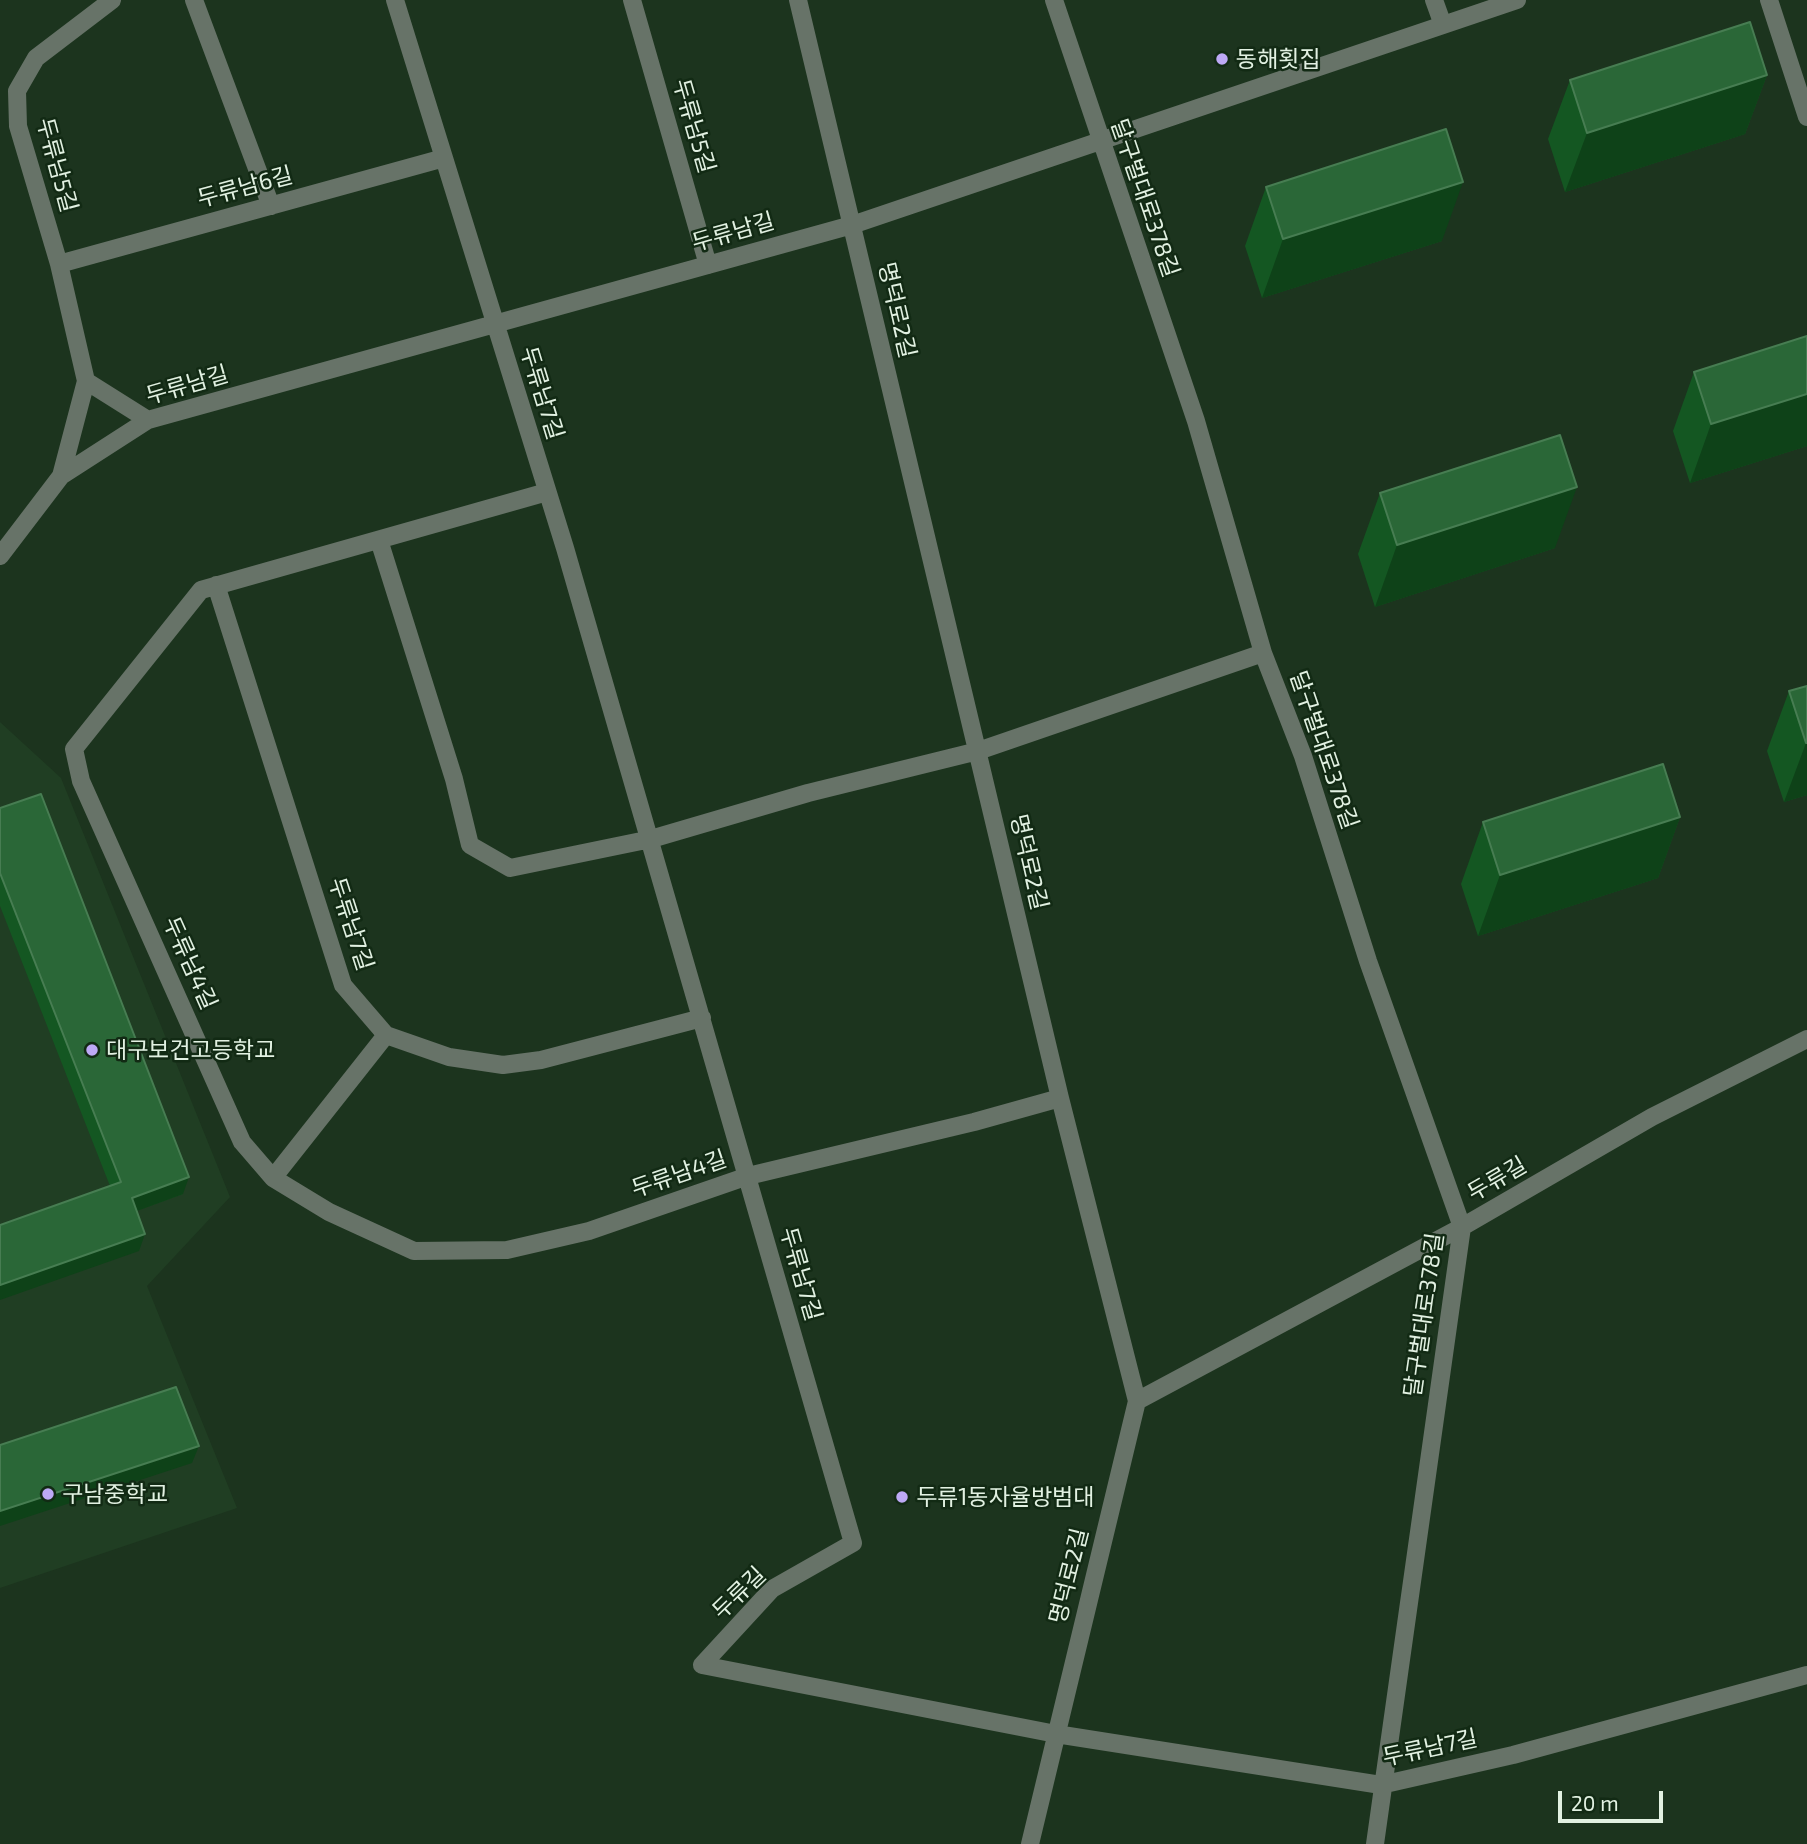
<!DOCTYPE html>
<html>
<head>
<meta charset="utf-8">
<style>
  body { margin:0 }
  #map { position:relative; width:1807px; height:1844px; overflow:hidden; background:#1c341e; font-family:"Exo 2",sans-serif }
  canvas { display:block }
  .scale { position:absolute; left:1558px; top:1791px; width:105px; height:32px; box-sizing:border-box; border:4px solid #e2f1e2; border-top:0; padding-left:9px; font-size:21px; line-height:24px; white-space:nowrap; color:#e2f1e2; -webkit-text-stroke:5px #122a14; paint-order:stroke }
</style>
</head>
<body>
<div id="map">
<canvas width="1807" height="1844"></canvas>
<div class="scale">20 m</div>
</div>
<script>
const ctx = document.querySelector('canvas').getContext('2d');
ctx.lineJoin = 'round';
function fill(path, color) {
  ctx.fillStyle = color;
  ctx.fill(path, 'evenodd');
}
function trace(path, color, width, dash) {
  ctx.strokeStyle = color;
  ctx.lineWidth = width;
  ctx.lineCap = dash ? 'butt' : 'round';
  ctx.setLineDash(dash || []);
  ctx.stroke(path);
}
function drawText(font, color, halo, rows, align = 'center') {
  ctx.font = font + ' "Exo 2","Noto Sans KR",sans-serif';
  ctx.lineWidth = 5;
  ctx.setLineDash([]);
  ctx.textBaseline = 'middle';
  ctx.strokeStyle = halo;
  ctx.fillStyle = color;
  for (const [text, x, y, turn = 0] of rows) {
    ctx.save();
    ctx.translate(x, y);
    ctx.rotate((+turn || 0) * Math.PI / 180);
    ctx.textAlign = isNaN(turn) ? turn : align;
    if (halo) ctx.strokeText(text, 0, 0);
    ctx.fillText(text, 0, 0);
    ctx.restore();
  }
}
fill(new Path2D(`
  M0 722 61 778 230 1197 147 1286 237 1508 0 1588Z`), '#203e23');
trace(new Path2D(`
  M194 0 271 206
  M395 0 565 548 853 1543 772 1589 702 1665
  M632 0 708 265
  M798 0 1060 1098 1137 1401 1030 1844
  M1054 0 1196 421 1263 653 1303 756 1368 961 1462 1227 1375 1844
  M1434 0 1443 25
  M1769 0 1807 117
  M59 264 444 158
  M86 381 59 264 18 126 17 91 36 58 112 0
  M61 476 86 381 148 420
  M547 492 201 590 74 749 81 781 242 1142 273 1178 329 1212 414 1251 507 1250 589 1231 748 1176 974 1122 1060 1098
  M379 540 454 779 470 845 510 868 651 839 808 793 978 751 1263 653
  M0 556 61 476 148 420 852 225 1517 0
  M216 585 343 985 386 1035 449 1057 503 1065 541 1060 702 1018
  M273 1178 386 1035
  M1137 1401 1462 1227 1652 1117 1807 1039
  M702 1665 1056 1734 1381 1785 1513 1755 1807 1675`), '#677368', 18);
fill(new Path2D(`
  M1767 75 1745 134 1565 192 1548 139 1570 80Z
  M1266 187 1442 241 1262 298 1245 246Z
  M1807 336V446L1690 483 1673 431 1694 372Z
  M1380 493 1555 548 1375 607 1358 554Z
  M1807 686V795L1784 802 1767 751 1789 691Z
  M0 808 183 1194 136 1211 139 1251 110 1186 0 906Z
  M1680 817 1658 878 1478 936 1461 884 1483 822Z`), '#145722');
fill(new Path2D(`
  M1767 75 1745 134 1565 192 1587 133Z
  M1463 182 1442 241 1262 298 1283 239Z
  M1807 394V446L1690 483 1711 424Z
  M1577 487 1555 548 1375 607 1397 545Z
  M1806 743H1807V795L1784 802Z
  M1680 817 1658 878 1478 936 1500 875Z
  M189 1177 183 1194 126 1215 132 1198Z
  M145 1234 139 1251 0 1300V1285Z
  M199 1446 192 1463 0 1526V1511Z`), '#0e4218');
const building = new Path2D(`
  M1750 22 1767 75 1587 133 1570 80Z
  M1446 129 1463 182 1283 239 1266 187Z
  M1807 336V394L1711 424 1694 372Z
  M1560 435 1577 487 1397 545 1380 493Z
  M1807 686V743H1806L1789 691Z
  M1663 764 1680 817 1500 875 1483 822Z
  M41 794 189 1177 132 1198 145 1234 0 1285V1225L121 1182 0 873V808Z
  M176 1387 199 1446 0 1511V1445Z`);
fill(building, '#2a6737');
trace(building, '#477d52', 2);
for (const [x, y, r, color] of [
  [1222,59,7,"#bda9f5"],
  [92,1050,7,"#bda9f5"],
  [48,1494,7,"#bda9f5"],
  [902,1497,7,"#bda9f5"]
]) {
  const dot = new Path2D();
  dot.arc(x, y, r, 0, 2 * Math.PI);
  ctx.fillStyle = color;
  ctx.fill(dot);
  trace(dot, '#122a14', 2.5);
}
drawText('23px', '#e2f1e2', '#122a14', [
  ["동해횟집",1236,59],
  ["대구보건고등학교",106,1050],
  ["구남중학교",62,1494],
  ["두류1동자율방범대",916,1497]
], 'left');
drawText('23px', '#e2f1e2', '#122a14', [
  ["두류남5길",694,126,74],
  ["두류남5길",57,165,75],
  ["두류남6길",245,187,-15],
  ["달구벌대로378길",1145,198,71],
  ["두류남길",733,232,-16],
  ["명덕로2길",897,310,77],
  ["두류남길",187,385,-16],
  ["두류남7길",542,393,73],
  ["달구벌대로378길",1324,750,71],
  ["명덕로2길",1029,862,77],
  ["두류남7길",351,924,72],
  ["두류남4길",190,963,66],
  ["두류남4길",679,1174,-19],
  ["두류길",1497,1179,-30],
  ["두류남7길",801,1274,74],
  ["달구벌대로378길",1424,1315,-82],
  ["명덕로2길",1069,1576,-76],
  ["두류길",739,1593,-44],
  ["두류남7길",1430,1748,-12]
]);
</script>
</body>
</html>
